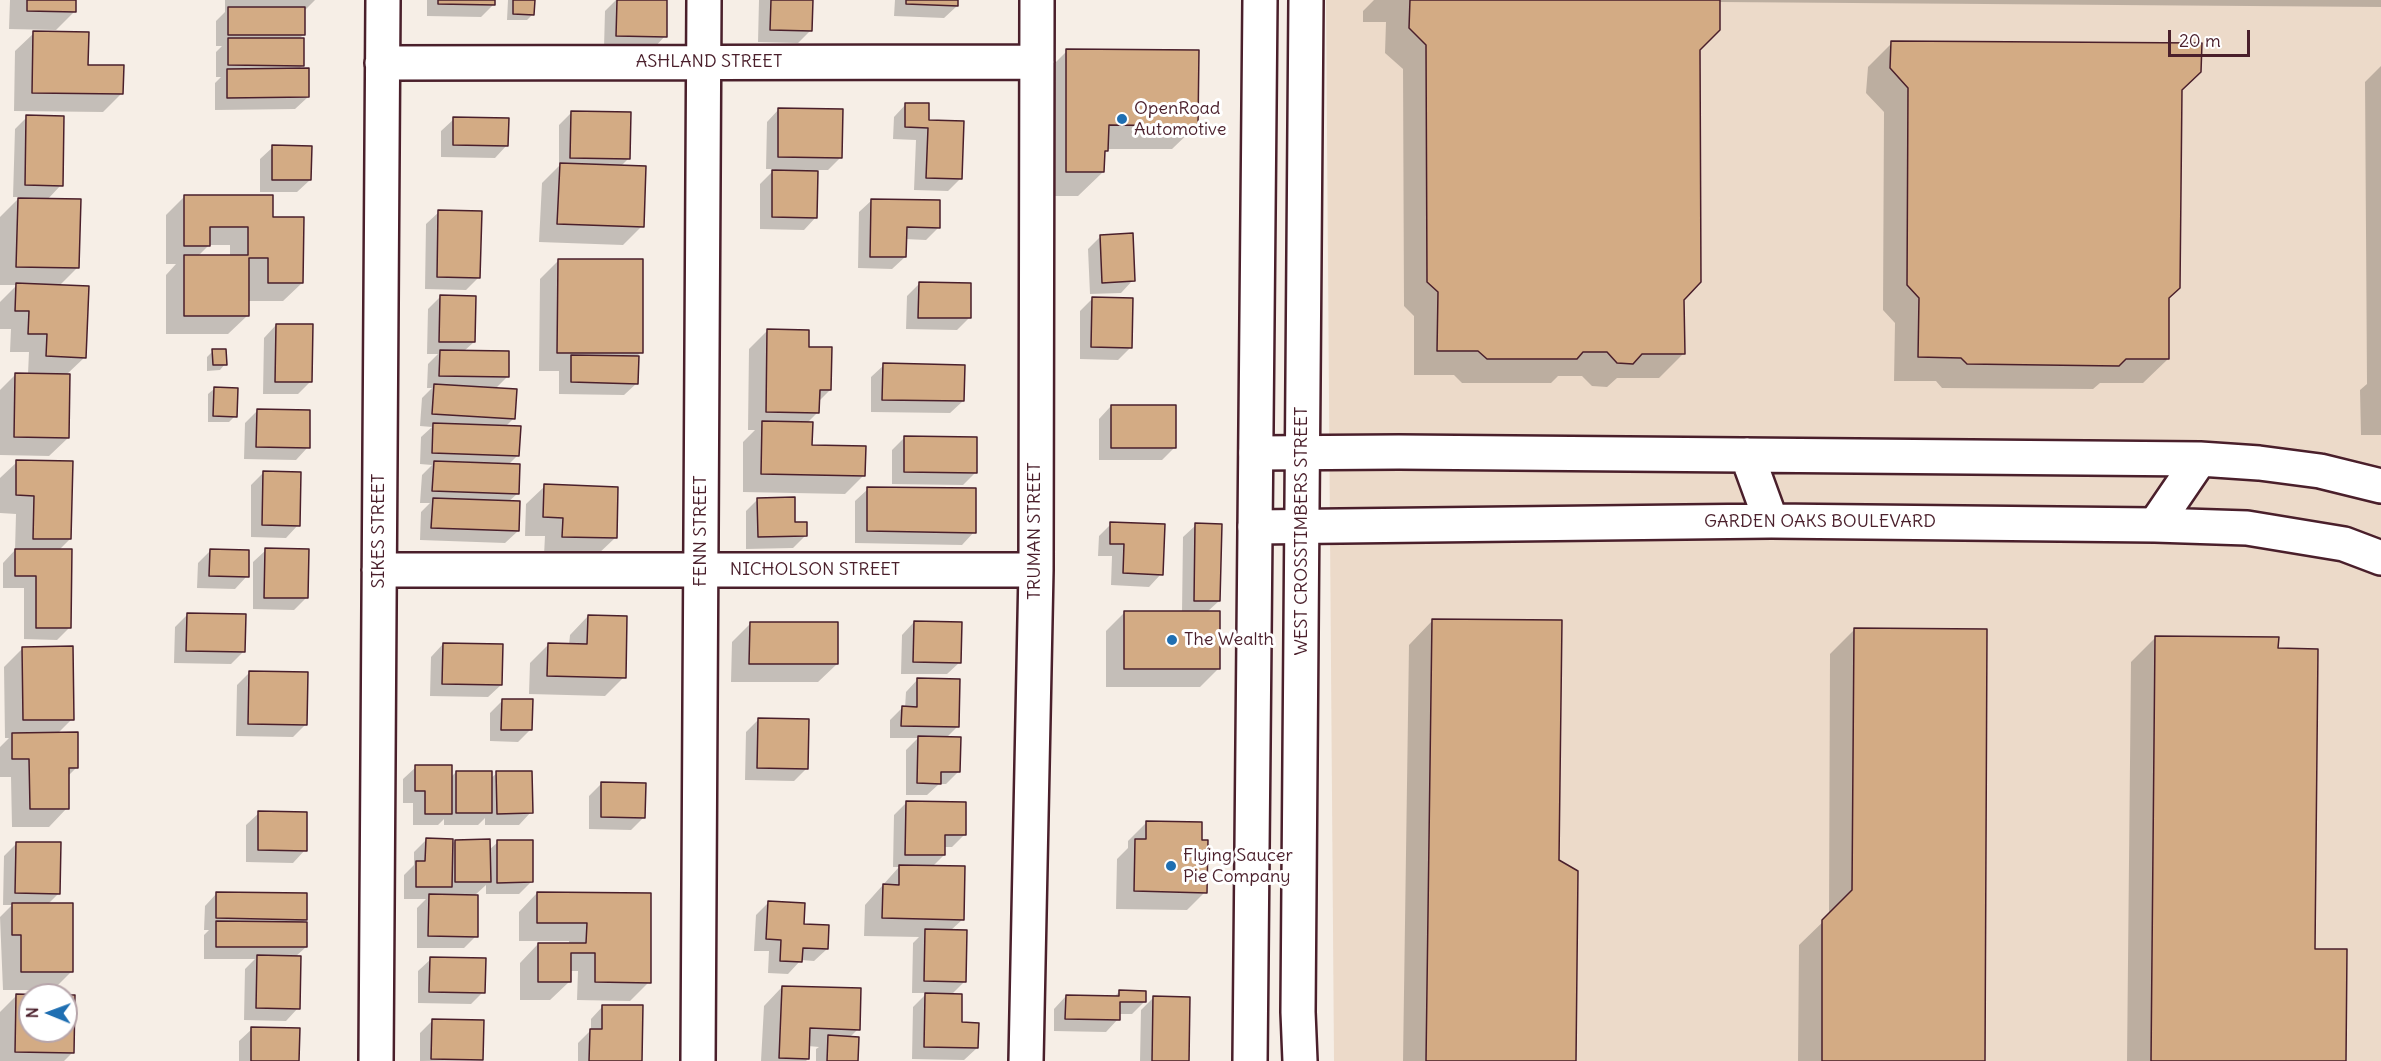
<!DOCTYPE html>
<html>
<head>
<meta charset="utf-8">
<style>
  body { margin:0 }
  #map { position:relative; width:2381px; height:1061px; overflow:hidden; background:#f6eee6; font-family:Delius,sans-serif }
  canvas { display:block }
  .north { position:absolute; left:18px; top:983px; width:60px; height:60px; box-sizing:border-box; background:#fff; border:2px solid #b7a5aa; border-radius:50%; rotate:271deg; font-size:16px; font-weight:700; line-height:24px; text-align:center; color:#4a1f2b }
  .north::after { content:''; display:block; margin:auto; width:21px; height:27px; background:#1f6fb2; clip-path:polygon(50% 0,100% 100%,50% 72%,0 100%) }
  .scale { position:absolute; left:2168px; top:30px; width:82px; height:27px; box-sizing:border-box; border:3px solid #4a1f2b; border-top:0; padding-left:8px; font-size:18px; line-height:21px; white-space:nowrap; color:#4a1f2b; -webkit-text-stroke:4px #fff; paint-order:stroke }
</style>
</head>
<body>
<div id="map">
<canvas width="2381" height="1061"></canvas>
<div class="north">N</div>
<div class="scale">20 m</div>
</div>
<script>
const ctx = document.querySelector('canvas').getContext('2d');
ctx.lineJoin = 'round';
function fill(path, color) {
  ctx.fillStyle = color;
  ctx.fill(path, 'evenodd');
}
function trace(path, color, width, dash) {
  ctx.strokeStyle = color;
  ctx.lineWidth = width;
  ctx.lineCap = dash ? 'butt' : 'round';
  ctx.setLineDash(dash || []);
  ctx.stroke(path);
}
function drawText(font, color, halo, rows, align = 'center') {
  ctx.font = font + ' Delius,sans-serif';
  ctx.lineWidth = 6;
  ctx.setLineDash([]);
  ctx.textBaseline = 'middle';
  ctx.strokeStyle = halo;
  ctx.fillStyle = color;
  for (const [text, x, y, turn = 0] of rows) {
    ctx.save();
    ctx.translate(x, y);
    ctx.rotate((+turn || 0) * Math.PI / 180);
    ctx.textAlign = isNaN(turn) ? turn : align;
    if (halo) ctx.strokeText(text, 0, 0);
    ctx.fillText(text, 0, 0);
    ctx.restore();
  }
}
fill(new Path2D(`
  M1326 0H2381V1061H1334Z`), '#ecdac9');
fill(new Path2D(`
  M10 0H75V11L56 30 9 29Z
  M225 0H315L304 11 303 35 299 39 303 65 298 70 308 97 295 109 215 110V83L221 77H216V52L222 46H216V21L225 12Z
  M427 0H493V5L481 17 427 16Z
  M508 0H533V14L527 20H507Z
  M616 0H666L665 36 653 49 604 48 605 11Z
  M759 0H811V30L798 43 758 42Z
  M895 0H957V6L944 18 894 16Z
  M1374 0H2381V7L1719 2 1699 49 1683 299V354L1659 378H1617L1607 387 1592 386 1582 376H1558L1551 383H1462L1454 375H1414V316L1404 306 1403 69 1385 53 1386 22H1363V11Z
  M34 33 87 66 122 93 103 112 14 111 15 51Z
  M1892 43 2180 91 2167 298 2168 359 2143 383H2100L2093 389 1942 388 1936 381H1894L1895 323 1883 310 1884 112 1866 93 1868 67Z
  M1067 51 1197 125 1172 149H1107L1103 154V172L1078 196H1042L1043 75Z
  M2381 66V435H2361L2360 390 2367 384 2365 82Z
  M906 104 927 121 961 178 948 191 914 190 916 140 893 139 894 117Z
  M779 109 840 158 828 170H817L816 217 804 230 760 229V184L775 169H766L767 122Z
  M572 112 629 158 621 166 642 226 623 245 539 242 542 183 559 166V125Z
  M27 117 61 185 47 200 78 267 59 286 85 357 66 375 68 438 49 456 0 455V390L16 374H28L29 352H10L11 329H0V302L17 285H0V217L20 197H13L15 129Z
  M454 119 507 145 495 158 441 157V131Z
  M273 147 310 180 297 192H260V159Z
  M185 196 271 219 302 283 283 301H247V316L228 334H166V275L176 264H166V215ZM209 245H230V256H198Z
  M872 200 939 227 926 240 905 239V257L892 269 858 268 859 212Z
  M439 212 479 277 466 290 425 289 426 224Z
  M1101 236 1133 280 1121 293 1090 294 1088 249Z
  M559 260 641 352 637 356V383L624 395 559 394V371H539L540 279Z
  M919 284 969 318 957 330 906 329 907 296Z
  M440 297 474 342 463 352 507 377 495 389 514 418 505 427 518 455 508 465 517 494 508 502 518 531 505 543 420 540 421 512 430 503H420L422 475 432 465 420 464 421 437 432 427 420 426 422 398 432 388H427L428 364 438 354H427L428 309Z
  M1093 298 1131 347 1118 360 1080 359V311Z
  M276 325 310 382 298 394H263L264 338Z
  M768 330 807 348 830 390 818 402V412L806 424 811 446 864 475 845 494 743 492V442L755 430H748L749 349Z
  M213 351 225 364 220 370 207 371V357Z
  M884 365 963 401 950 413 871 412V377Z
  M214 389 235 416 229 422H208V394Z
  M1111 406 1175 447 1162 460H1099V419Z
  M257 411 308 447 296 460 244 459 245 423Z
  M905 437 975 473 963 485 892 484V450Z
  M17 462 70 539 58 551 70 627 57 640 24 639V588H3V563L15 550 16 514 0 513V478Z
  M264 472 298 525 286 538 251 537V485Z
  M545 486 615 538 596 556 544 555 545 536H525L526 504Z
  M868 489 974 532 962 545 855 543V501Z
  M758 499 794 524 805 536 793 548 746 549V511Z
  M1111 524 1161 574 1149 587 1111 585 1112 556H1098L1099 536Z
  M1196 525 1219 601 1207 612 1219 668 1200 687H1106V631L1125 612H1182L1183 537Z
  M266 550 306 598 294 610 253 609V562Z
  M210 551 247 576 235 589 197 588 198 563Z
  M187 615 244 651 231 664 174 663 175 627Z
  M588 616 624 677 605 696 529 694 530 663 548 645H569L570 635Z
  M1433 620 1557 861 1574 1061H1403L1409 645Z
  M914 622 960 662 947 674H901L902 635Z
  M750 624 837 664 818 682H731L732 642Z
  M1854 630 1984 1061H1798L1799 945 1829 916 1830 654Z
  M2155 638 2277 649 2314 951 2345 1061H2127L2131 662Z
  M443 644 501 685 488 697 430 696 431 657Z
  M23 648 72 719 57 734 77 767 67 777V808L49 827H12L11 777H0V747L9 738H5L4 667Z
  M249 673 305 725 293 737 236 736 237 685Z
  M918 679 958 726 946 738 959 771 946 784H939L927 795H906V750L918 738H890V720L902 708H905L906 692Z
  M503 700 531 729 518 742 490 741V713Z
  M759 719 806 769 794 781 745 780 746 732Z
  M416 767 450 778 456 772 490 779 497 773 531 812 519 825H485V818L478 825H444V819L438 825H413V803H403V779Z
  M602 783 644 817 631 830 589 829V796Z
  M906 803 964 835 952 847H944V855L932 867 963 919 950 931 965 981 951 995 960 1024 977 1048 964 1060 912 1059 913 1007 927 993H912L913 943 919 937 864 936 865 905 899 867H893L894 815Z
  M259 813 305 850 293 863 246 862V825Z
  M1147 822 1205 892 1187 910 1116 909 1117 859 1128 848V841Z
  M426 840 451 845 455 841 489 850 498 842 532 881 519 894H486V885L474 896 476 936 464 948H417V908L426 899H404V875L414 865V852Z
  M17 843 59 893 47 905 72 971 53 990H3L0 917 12 905H3L4 856Z
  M217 893 306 919 302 923 306 947 295 957 298 1008 286 1021 244 1020 245 969 255 959H204V935L209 930H204L205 906Z
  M537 893 650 894 649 982 630 1001 577 1000 578 971H569V982L550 1000H520V963L538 944 569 945V941H519V912Z
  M768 903 802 925 827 949 814 961 801 960 788 974 768 973 769 951H754L756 915Z
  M431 959 483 992 471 1004 418 1003V971Z
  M782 987 858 1029 849 1038 856 1061H816V1049L819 1047 808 1046V1059L806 1061H761L764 1006Z
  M1119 992 1144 1002 1132 1014H1118V1019L1106 1032 1054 1031V1009L1066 996 1114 997Z
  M16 996H30V1031H66V997L73 1052 64 1061H0V1012Z
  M1153 998 1187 1061H1140L1141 1010Z
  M603 1006 641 1061H578V1043L591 1030V1019Z
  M433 1020 481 1060 420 1061V1033Z
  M252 1029 297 1061H239V1041Z`), '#0003');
const building = new Path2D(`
  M27 0H76V12L27 11Z
  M438 0H495V5L438 4Z
  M513 0H535L534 15 513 14Z
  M617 0H667V37L616 36Z
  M771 0H813L812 31 770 30Z
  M906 0H958V6L906 4Z
  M1410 0H1720V30L1700 50 1701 282 1684 300 1685 354H1642L1633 364 1617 363 1607 352H1583L1577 359H1487L1478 351H1437L1438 292 1427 282 1426 45 1409 28Z
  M228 7H305V35H228Z
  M33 31 89 32 88 65H124L123 94 32 93Z
  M228 38H304V66L228 65Z
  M1891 41 2202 43 2201 72 2182 90 2180 288 2169 298V359H2126L2119 366 1967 364 1961 358 1918 357 1919 298 1907 285 1908 88 1890 68Z
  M1066 49 1199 50 1198 126 1109 125 1108 151H1105L1104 172H1066Z
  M309 68V97L227 98V69Z
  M905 103H929V120L964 121 962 179 926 178 928 128 905 127Z
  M778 108 843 109 842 158 778 157Z
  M571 111 631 112 630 159 570 158Z
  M26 115 64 116 63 186 25 185Z
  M453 117 509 118 508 146 453 145Z
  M272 145 312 146 311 180H272Z
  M560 163 646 166 644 227 557 224Z
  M772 170 818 171 817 218 772 217Z
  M184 195H273V217H304L303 283H268V258H249V316H184V255H248V227H210V246H184Z
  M18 198 81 199 79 268 16 267Z
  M871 199 940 200V228L907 227 906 257H870Z
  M438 210 482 211 480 278 437 277Z
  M1133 233 1135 281 1102 283 1100 235Z
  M558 259H643V353H557Z
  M919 282 971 283V318H918Z
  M16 283 89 286 86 358 46 356 47 334H28L29 311H15Z
  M440 295 476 296 475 342H439Z
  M1092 297 1133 298 1132 348 1091 347Z
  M276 324H313L312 382H275Z
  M767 329 809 330V347H832L831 390H820L819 413 766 412Z
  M212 349H226L227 365H213Z
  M440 350 509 351V377L439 376Z
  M571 355 639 356 638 384 571 382Z
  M883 363 965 365 964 401 882 400Z
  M15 373 70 374 69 438 14 437Z
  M434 384 517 389 515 419 432 414Z
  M214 387 238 388 237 417 213 416Z
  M1111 405H1176V448H1111Z
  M257 409 310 410V448L256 447Z
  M762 421 813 422 812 445 866 446 865 476 761 474Z
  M433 423 521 426 519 456 432 453Z
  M904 436 977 437V473L904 472Z
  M16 460 73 461 71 539H33L34 496 16 495Z
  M434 461 520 464 519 494 432 491Z
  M263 471 301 472 300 526 262 525Z
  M544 484 618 487 617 538 562 537 563 518 543 517Z
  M867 487 976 488V533L867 531Z
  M795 497V522H807V536L758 537 757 498Z
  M433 498 520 501 519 531 431 528Z
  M1110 522 1165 524 1163 575 1123 573 1124 544H1110Z
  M1195 523 1222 524 1220 601H1194Z
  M265 548 309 549 308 598H264Z
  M15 549H72L71 628H36V576H15Z
  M210 549 249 550V577L209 576Z
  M1124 611H1220V669H1124Z
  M187 613 246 614 245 652 186 651Z
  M588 615 627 616 626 678 547 676 548 643 587 644Z
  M1432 619 1562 620 1559 860 1578 871 1576 1061H1426Z
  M914 621 962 622 961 663 913 662Z
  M750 622H838V664H749Z
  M1854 628 1987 629 1985 1061H1822V920L1852 890Z
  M2155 636 2279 637 2278 648 2318 649 2315 949H2347L2346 1061H2151Z
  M443 643 503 644 502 685 442 684Z
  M73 646 74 720H23L22 647Z
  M249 671 308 672 307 725 248 724Z
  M917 678 960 679 959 727 901 726 902 706 917 707Z
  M502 699H533L532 730H501Z
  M758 718 809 719 808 769 757 768Z
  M78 732V768H69V809H30L29 759H12V733Z
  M918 736 961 737 960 772H941V784L917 783Z
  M415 765H452V814H425V791H415Z
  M456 771H492V813H456Z
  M496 771H532L533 813 497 814Z
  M601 782 646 783 645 818 601 817Z
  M906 801 966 802V835H945V855H905Z
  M258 811 307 812V851L258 850Z
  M1146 821 1202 822V840H1208L1207 893 1134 891 1135 839H1146Z
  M426 838 453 839 452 887H416V861H425Z
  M490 839 491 882H455V840Z
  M497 840H533V882L497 883Z
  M16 842H61L60 894 15 893Z
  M899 865 965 866 964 920 882 918 883 884 899 885Z
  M216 892 307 893V920L216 918Z
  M537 892 651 893V983L595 982V953H571V982H538V943H586L587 923H537Z
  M429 894 478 895V937L428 936Z
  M768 901 805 903 804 924 829 925 828 949 803 948 802 962 780 961 781 940 766 939Z
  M12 903H73V972H21V935H12Z
  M216 921 307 922V947H216Z
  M925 929 967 930 966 982 924 981Z
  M257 955 301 956 300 1009 256 1008Z
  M430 957 486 958 485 993 429 992Z
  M782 986 861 988 860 1030 810 1028 809 1059 779 1058Z
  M1119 990 1146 991V1002H1120V1020L1065 1019 1066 995 1119 996Z
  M925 993 962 994V1022L979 1023 978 1048 924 1047Z
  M16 994 53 995H30V1031H66V995H75L74 1053 15 1052Z
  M1153 996 1190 997 1189 1061H1152Z
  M602 1005H643L642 1061H589L590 1029H602Z
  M432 1019 484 1020 483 1060 431 1059Z
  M251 1027 300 1028 299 1061H251Z
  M828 1035 859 1037 858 1061H827Z`);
fill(building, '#d3ab84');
trace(building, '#4a1f2b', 1.5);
const minor = new Path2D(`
  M382 63 1037 62
  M379 570H1036
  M376 1061 383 0
  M698 1061 704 0
  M1026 1061 1036 570 1037 0`);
const tertiary = new Path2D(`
  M1256 453 1399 452 2200 459 2259 463 2320 471 2381 486
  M1747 455 1771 521
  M2155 525 2200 459
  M1255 527 1771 521 2155 525 2247 528 2344 544 2381 558`);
const secondary = new Path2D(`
  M1250 1061 1260 0
  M1300 1061 1298 1012 1306 0`);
trace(minor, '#4a1f2b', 38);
trace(tertiary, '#4a1f2b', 38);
trace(secondary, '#4a1f2b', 38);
trace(minor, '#fff', 33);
trace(tertiary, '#fff', 33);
trace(secondary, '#fff', 33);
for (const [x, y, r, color] of [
  [1122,119,6,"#1f6fb2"],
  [1172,640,6,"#1f6fb2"],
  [1171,866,6,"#1f6fb2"]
]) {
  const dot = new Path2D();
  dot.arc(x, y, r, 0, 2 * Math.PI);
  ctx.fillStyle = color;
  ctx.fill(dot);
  trace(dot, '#fff', 2);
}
drawText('18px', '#4a1f2b', '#fff', [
  ["ASHLAND STREET",709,62],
  ["GARDEN OAKS BOULEVARD",1820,522],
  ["SIKES STREET",379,531,-90],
  ["FENN STREET",701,531,-90],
  ["TRUMAN STREET",1035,531,-90],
  ["WEST CROSSTIMBERS STREET",1302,531,-90],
  ["NICHOLSON STREET",815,570]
]);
drawText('18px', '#4a1f2b', '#fff', [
  ["OpenRoad",1134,109],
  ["Automotive",1134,130],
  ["The Wealth",1184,640],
  ["Flying Saucer",1183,856],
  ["Pie Company",1183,877]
], 'left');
</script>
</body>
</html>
